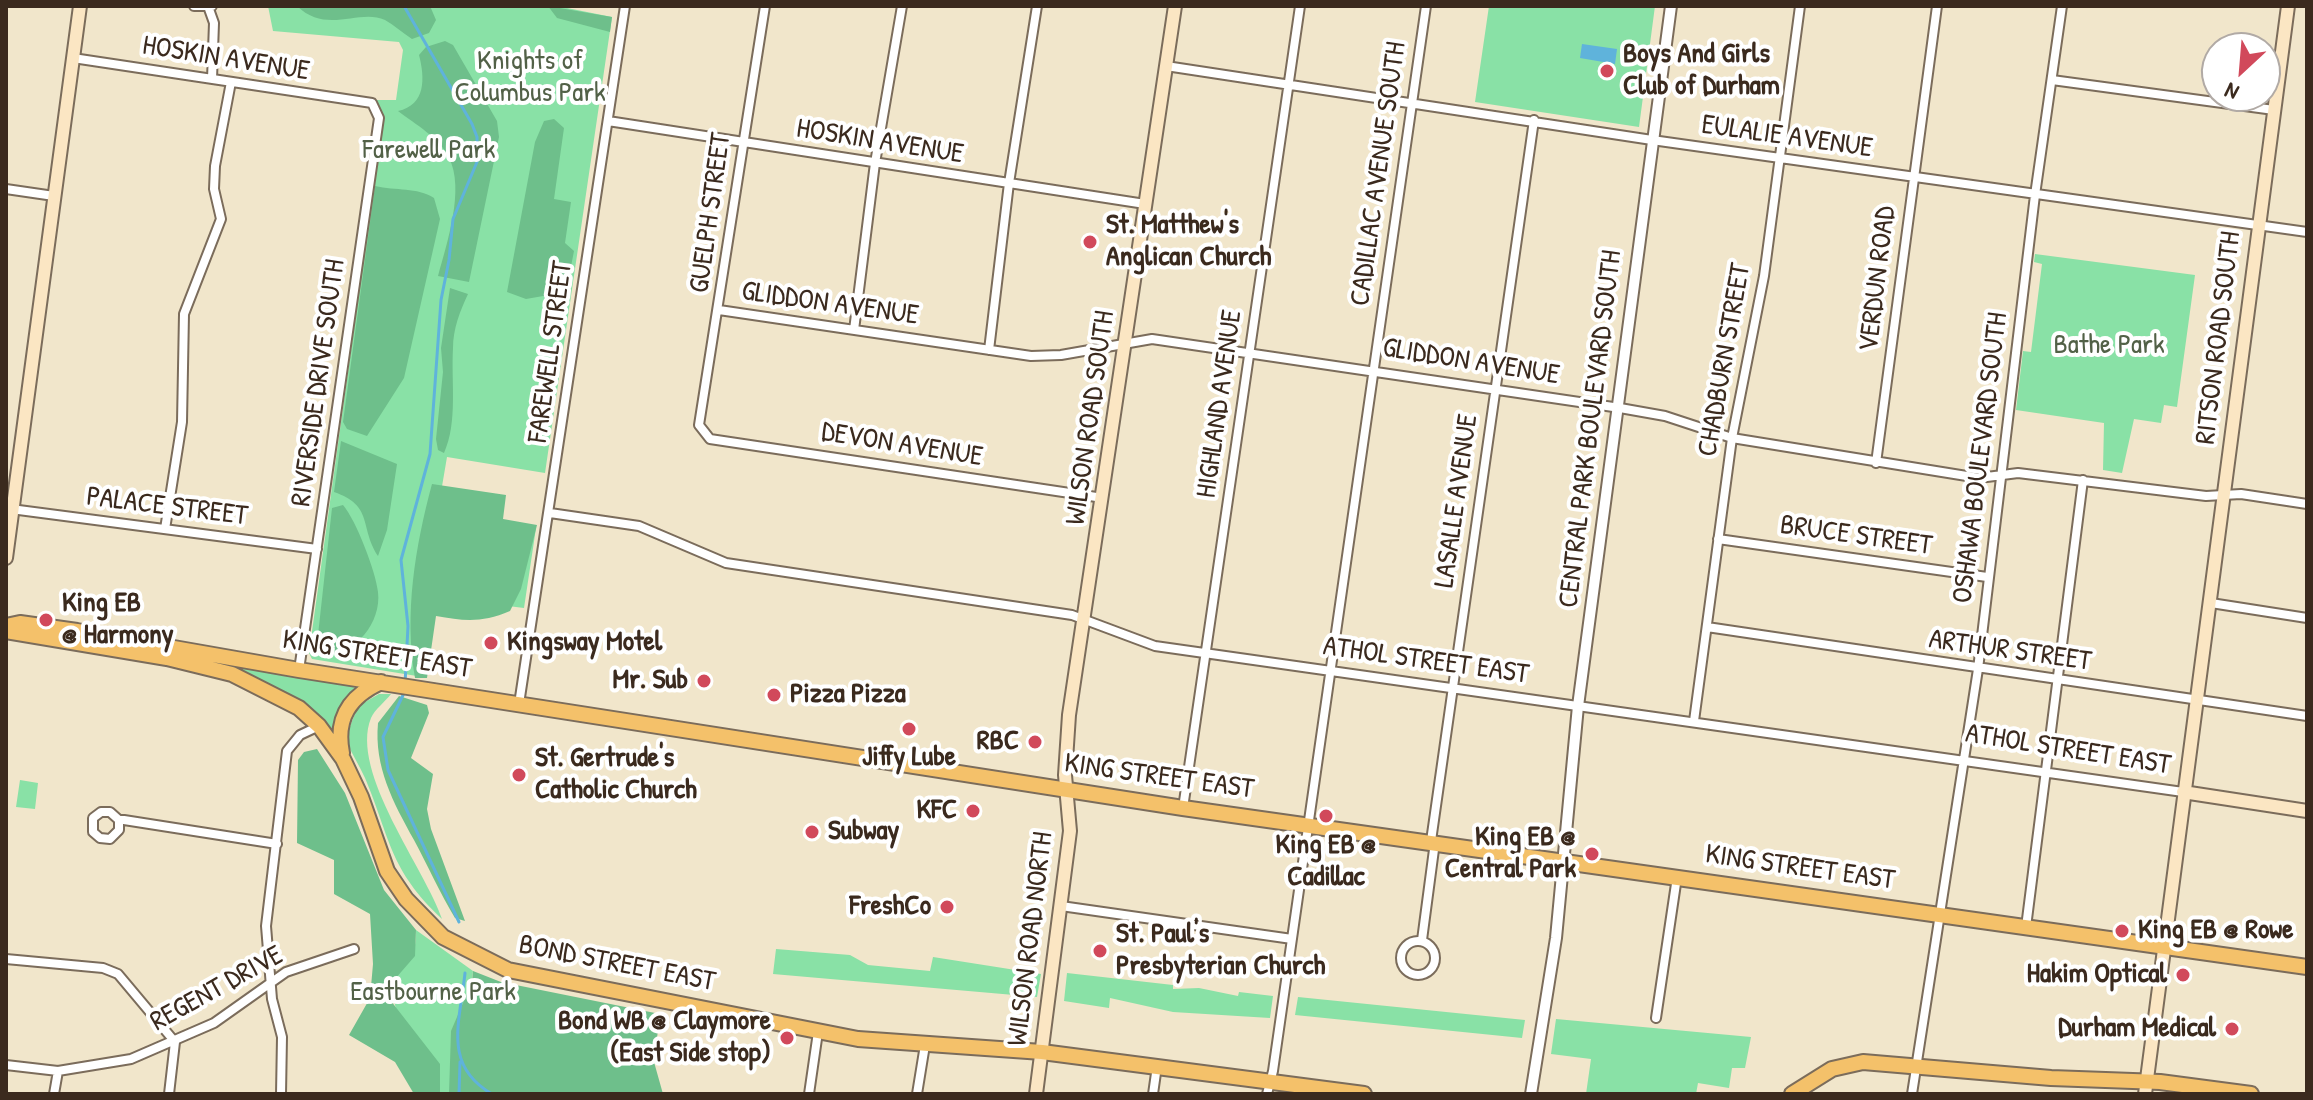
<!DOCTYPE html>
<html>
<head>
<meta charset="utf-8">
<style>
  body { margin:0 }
  #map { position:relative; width:2313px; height:1100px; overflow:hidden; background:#f1e6cb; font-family:"Patrick Hand",sans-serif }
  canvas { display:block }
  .frame { position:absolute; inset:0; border:8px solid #3b2a1e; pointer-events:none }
  .north { position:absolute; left:2201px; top:32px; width:80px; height:80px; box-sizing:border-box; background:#fff; border:2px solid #b1aaa5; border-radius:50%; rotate:206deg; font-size:22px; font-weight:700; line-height:32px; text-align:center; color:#3b2a1e }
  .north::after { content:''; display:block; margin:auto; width:28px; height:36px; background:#d1495b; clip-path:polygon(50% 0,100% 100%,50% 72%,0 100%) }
</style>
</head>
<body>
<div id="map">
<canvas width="2313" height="1100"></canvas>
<div class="frame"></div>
<div class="north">N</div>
</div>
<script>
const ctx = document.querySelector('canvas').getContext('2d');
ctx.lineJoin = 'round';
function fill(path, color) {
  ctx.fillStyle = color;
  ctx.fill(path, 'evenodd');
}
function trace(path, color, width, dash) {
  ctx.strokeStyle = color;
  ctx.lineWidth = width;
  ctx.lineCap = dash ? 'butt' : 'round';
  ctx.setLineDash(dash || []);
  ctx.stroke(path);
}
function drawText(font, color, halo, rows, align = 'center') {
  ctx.font = font + ' "Patrick Hand",sans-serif';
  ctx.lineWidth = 8;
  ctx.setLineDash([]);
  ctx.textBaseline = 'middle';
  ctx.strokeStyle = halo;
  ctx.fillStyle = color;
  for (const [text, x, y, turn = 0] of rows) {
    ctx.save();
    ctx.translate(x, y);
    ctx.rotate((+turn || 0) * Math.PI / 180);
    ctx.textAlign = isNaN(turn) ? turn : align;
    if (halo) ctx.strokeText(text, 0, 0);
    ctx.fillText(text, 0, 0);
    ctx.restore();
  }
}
fill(new Path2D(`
  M268 6H557L612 17 545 473 447 457 438 510 536 528 524 608 435 597 423 677 312 659 309 653 383 120 376 100H396L403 50 399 42 273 31Z
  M1489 6H1655L1639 127 1475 102Z
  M2035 254 2195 275 2177 407 2164 405 2161 423 2134 419 2122 473 2103 470 2104 423 2016 410 2023 351 2031 352 2042 264 2034 262Z
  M224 663 352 685 356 690 336 716 335 736 293 698Z
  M379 694H391C385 702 375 709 371 718 349 772 426 870 442 919 389 869 391 840 365 778 359 765 351 752 345 739L358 706Z
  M20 780 38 783 35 809 16 807Z
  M416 930 473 971 466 1035 469 1094H438C425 1069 383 1004 395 979 408 952 415 969 416 930Z
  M776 949 850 955 868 965 930 971 933 957 1041 974 1037 997 773 974Z
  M1067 973 1173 985V989L1199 988 1238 996 1239 992 1273 996 1270 1018 1173 1012 1110 998 1109 1008 1064 1001Z
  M1298 997 1525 1020 1522 1038 1295 1015Z
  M1556 1019 1751 1037 1745 1068H1732L1729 1088 1698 1083 1696 1094H1586L1591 1059 1551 1054Z`), '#89e1a6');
fill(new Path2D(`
  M297 6H430L436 20 429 33 412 39C403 33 394 25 385 20 359 8 327 35 297 6Z
  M548 6 612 17 610 32 557 18Z
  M445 41 453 45 497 121 499 137 469 282 438 276C447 243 465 189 449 158 440 138 415 124 398 111 426 105 425 78 419 55L426 47Z
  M554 119 564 128 554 199 571 202 565 243 574 251 566 292 526 299 507 292 535 142 544 121Z
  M375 186C396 191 417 187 434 198L440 219 404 378 367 436 347 429 343 422Z
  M450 288 468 294C460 311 453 329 453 348 451 381 458 422 444 453L438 450 436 439 443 372 441 348Z
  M341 441 397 464 387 530 378 556C359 526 374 506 334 492Z
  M432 484 506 495 503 519 537 525 521 589 510 611C482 623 464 621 436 616L427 678H415C404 614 415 547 432 484Z
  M343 505C356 520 376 572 378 592 382 626 349 662 316 653L332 508Z
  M399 696 427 705 429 713 411 758 433 774 427 809 431 829 465 921 455 918C440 893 428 866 414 840 393 802 374 767 378 723Z
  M317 749 345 793 384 890 416 930 415 956 395 979 391 1001 440 1064V1094H414L395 1062 349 1035 370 998 373 964 370 914 334 894V860L297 843 298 760 304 752Z
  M473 971 501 982 660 1014 654 1062 663 1094H449L451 1031 472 982Z`), '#6ebf8b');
fill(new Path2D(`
  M1582 44 1617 49 1615 64 1580 58Z`), '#5fb3db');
trace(new Path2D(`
  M404 6 472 124 477 137V162L453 219 449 260 441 300 430 454 401 560 408 626 405 684
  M405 691 383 737 388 770 459 922
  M465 973C460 1022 442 1065 492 1094
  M459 1094 460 1062`), '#5fb3db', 3);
const minor = new Path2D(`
  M194 6H212
  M765 6 699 425 710 439 1103 498
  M209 9 214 23 212 79
  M73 58 372 103 379 118 299 670
  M1166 66 1652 140 2307 232
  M2052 80 2274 110
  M608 121 1145 204
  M6 189 54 196
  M719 310 1031 356 1061 355 1152 339 1620 408 1665 416 1732 438 1979 478 2018 473 2206 496 2241 494 2307 504
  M854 330 875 163 902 6
  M989 350 1009 183 1037 6
  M1876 463 1937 6
  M11 509 317 549
  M550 513 639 526 726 563 1072 615 1155 646 2183 792
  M165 529 182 422 184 314 221 219 214 189 215 166 231 82
  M1718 539 1987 577
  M2211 603 2307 618
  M1707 627 2307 716
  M519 704 625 6
  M1694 721 1732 438 1764 276 1800 6
  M1183 808 1300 6
  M119 820 110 812H101L93 818V832L100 838 110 839 119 830V820H124L277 844
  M1431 841 1534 120
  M1061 906 1292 939
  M2026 927 2083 480
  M1422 940 1435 842
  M1401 958a17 17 0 1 1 34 0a17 17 0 1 1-34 0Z
  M6 959 103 968 118 974 175 1042
  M1656 1018 1677 877
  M6 1065 58 1071 131 1059 214 1023 286 972 354 949
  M54 1094 58 1071
  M169 1094 175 1042
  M281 1094 282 1037 272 999 266 926 287 751 300 735 319 726
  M809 1094 818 1032
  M917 1094 925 1045
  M1153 1094 1157 1066
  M1267 1094 1273 1071 1426 6
  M1912 1094 1978 669 2035 195 2062 6`);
const tertiary = new Path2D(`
  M1531 1094 1556 938 1578 706 1671 6`);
const secondary = new Path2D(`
  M6 558 80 6
  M2183 792 2307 811
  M1036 1094 1070 831 1065 775 1069 715 1175 6
  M2145 1094 2288 6`);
const primary = new Path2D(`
  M6 626 20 623 77 631 299 670 1183 808 2307 967
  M6 631 167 658 232 674 299 708 319 726 343 759 361 797 387 871 406 899 443 937 508 970 858 1039 1042 1052 1364 1094
  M342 753C335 718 350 696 381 682
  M1792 1094 1832 1069 1863 1062 2051 1078 2160 1082 2251 1094`);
trace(minor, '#7b6c5b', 12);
trace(tertiary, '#7b6c5b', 14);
trace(secondary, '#7b6c5b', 16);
trace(primary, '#7b6c5b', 18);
trace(minor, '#fff', 8);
trace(tertiary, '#fff', 10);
trace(secondary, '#fbe6c3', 12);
trace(primary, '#f4c16a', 14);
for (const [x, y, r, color] of [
  [1607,71,8,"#d1495b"],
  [1090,242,8,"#d1495b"],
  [46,620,8,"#d1495b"],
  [491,643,8,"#d1495b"],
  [704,681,8,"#d1495b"],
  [774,695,8,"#d1495b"],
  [909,729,8,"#d1495b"],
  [1035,742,8,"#d1495b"],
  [519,775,8,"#d1495b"],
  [973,811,8,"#d1495b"],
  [1326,816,8,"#d1495b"],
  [812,832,8,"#d1495b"],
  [1592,854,8,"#d1495b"],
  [947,907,8,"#d1495b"],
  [2122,931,8,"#d1495b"],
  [1100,951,8,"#d1495b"],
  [2183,975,8,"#d1495b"],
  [2232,1029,8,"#d1495b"],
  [787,1038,8,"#d1495b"]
]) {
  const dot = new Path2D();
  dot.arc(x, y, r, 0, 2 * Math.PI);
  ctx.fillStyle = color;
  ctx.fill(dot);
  trace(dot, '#fff', 3);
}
drawText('bold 28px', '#3b2a1e', '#fff', [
  ["Boys And Girls",1623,55],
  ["Club of Durham",1623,87],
  ["St. Matthew's",1106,226],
  ["Anglican Church",1106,258],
  ["King EB",62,604],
  ["@ Harmony",62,636],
  ["Kingsway Motel",507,643],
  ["Mr. Sub",688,681,"right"],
  ["Pizza Pizza",790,695],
  ["RBC",1019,742,"right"],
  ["Jiffy Lube",909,758,"center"],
  ["St. Gertrude's",535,759],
  ["Catholic Church",535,791],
  ["KFC",957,811,"right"],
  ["Subway",828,832],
  ["King EB @",1576,838,"right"],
  ["Central Park",1576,870,"right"],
  ["King EB @",1326,846,"center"],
  ["Cadillac",1326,878,"center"],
  ["FreshCo",931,907,"right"],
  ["King EB @ Rowe",2138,931],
  ["St. Paul's",1116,935],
  ["Presbyterian Church",1116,967],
  ["Hakim Optical",2167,975,"right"],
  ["Bond WB @ Claymore",771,1022,"right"],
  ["(East Side stop)",771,1054,"right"],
  ["Durham Medical",2216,1029,"right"]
], 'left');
drawText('28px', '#3b2a1e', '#fff', [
  ["HOSKIN AVENUE",226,59,9],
  ["EULALIE AVENUE",1787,137,8],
  ["HOSKIN AVENUE",880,142,9],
  ["CADILLAC AVENUE SOUTH",1379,174,-82],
  ["GUELPH STREET",711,213,-82],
  ["VERDUN ROAD",1878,279,-83],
  ["GLIDDON AVENUE",830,304,8],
  ["RITSON ROAD SOUTH",2219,338,-83],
  ["FAREWELL STREET",551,352,-82],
  ["CHADBURN STREET",1725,360,-80],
  ["GLIDDON AVENUE",1471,362,9],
  ["RIVERSIDE DRIVE SOUTH",319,383,-82],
  ["HIGHLAND AVENUE",1220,404,-82],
  ["WILSON ROAD SOUTH",1091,418,-82],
  ["CENTRAL PARK BOULEVARD SOUTH",1591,429,-83],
  ["DEVON AVENUE",902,445,9],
  ["OSHAWA BOULEVARD SOUTH",1981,458,-83],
  ["LASALLE AVENUE",1457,501,-82],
  ["PALACE STREET",167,507,7],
  ["BRUCE STREET",1856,536,8],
  ["ARTHUR STREET",2010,651,8],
  ["KING STREET EAST",377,655,9],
  ["ATHOL STREET EAST",1426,661,8],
  ["ATHOL STREET EAST",2068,750,9],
  ["KING STREET EAST",1159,777,8],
  ["KING STREET EAST",1800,868,8],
  ["WILSON ROAD NORTH",1031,939,-83],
  ["BOND STREET EAST",617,964,11],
  ["REGENT DRIVE",217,989,-29]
]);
drawText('28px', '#526147', '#fff', [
  ["Knights of",530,62],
  ["Columbus Park",530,94],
  ["Farewell Park",429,151],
  ["Bathe Park",2109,346],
  ["Eastbourne Park",433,993]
]);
</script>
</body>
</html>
